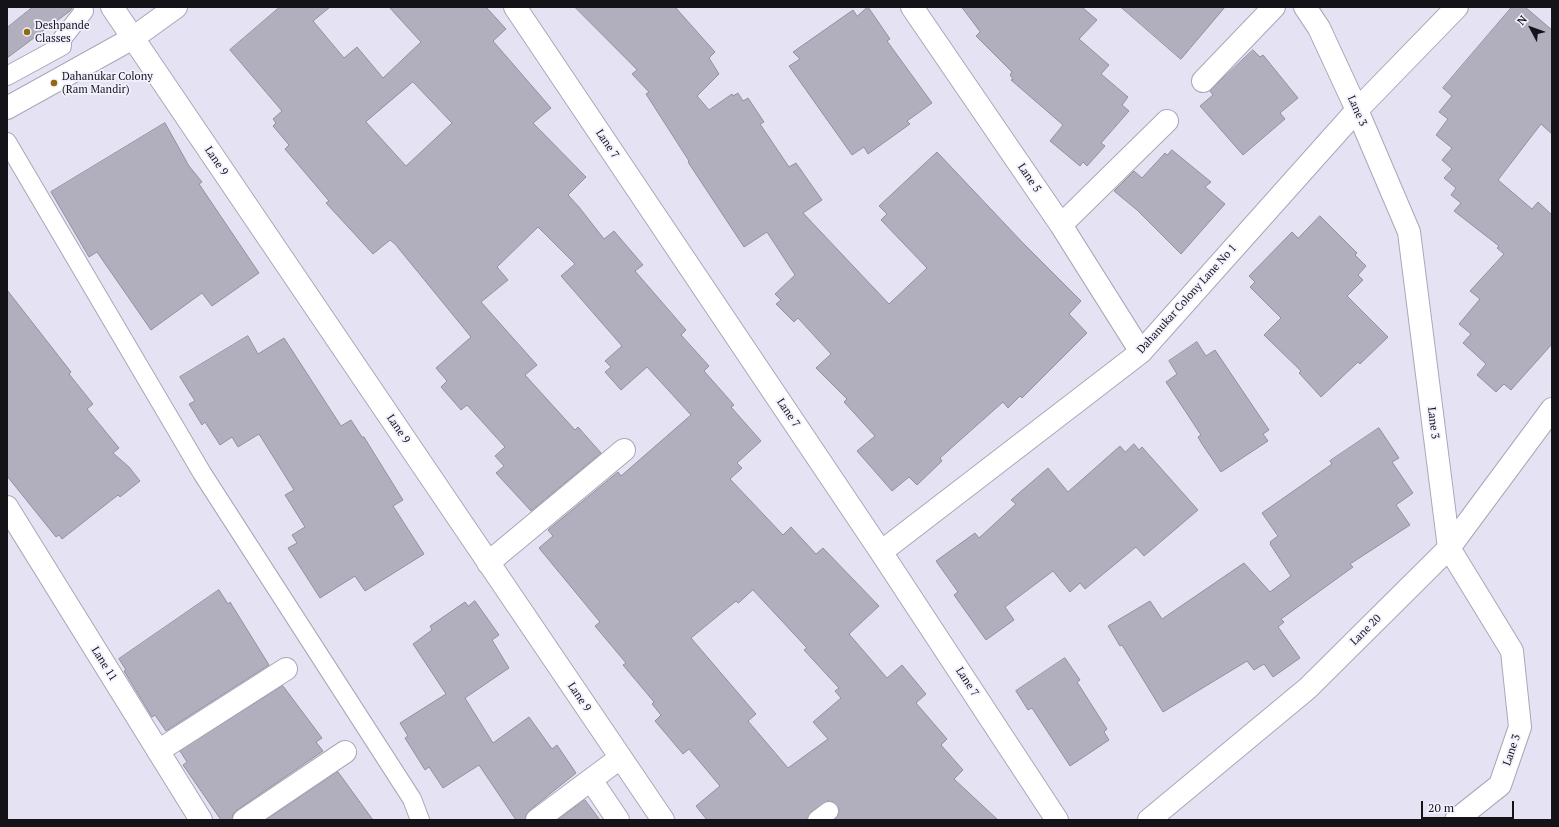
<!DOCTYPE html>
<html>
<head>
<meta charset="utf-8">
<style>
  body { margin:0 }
  #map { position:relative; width:1559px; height:827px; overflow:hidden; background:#e5e3f3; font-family:"PT Serif",serif }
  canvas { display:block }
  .frame { position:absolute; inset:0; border:8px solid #141318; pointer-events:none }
  .north { position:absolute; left:1511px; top:8px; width:40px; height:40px; -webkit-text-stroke:3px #f2f1fe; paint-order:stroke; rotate:311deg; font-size:11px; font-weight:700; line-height:16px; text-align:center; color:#141318 }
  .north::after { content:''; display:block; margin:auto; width:14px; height:18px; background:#141318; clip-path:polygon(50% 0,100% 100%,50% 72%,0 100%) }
  .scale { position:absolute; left:1421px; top:801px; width:93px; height:18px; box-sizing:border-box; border:2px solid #141318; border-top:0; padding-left:5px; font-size:12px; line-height:14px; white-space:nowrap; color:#141318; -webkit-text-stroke:3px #f2f1fe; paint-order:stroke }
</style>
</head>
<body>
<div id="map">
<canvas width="1559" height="827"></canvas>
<div class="frame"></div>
<div class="north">N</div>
<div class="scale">20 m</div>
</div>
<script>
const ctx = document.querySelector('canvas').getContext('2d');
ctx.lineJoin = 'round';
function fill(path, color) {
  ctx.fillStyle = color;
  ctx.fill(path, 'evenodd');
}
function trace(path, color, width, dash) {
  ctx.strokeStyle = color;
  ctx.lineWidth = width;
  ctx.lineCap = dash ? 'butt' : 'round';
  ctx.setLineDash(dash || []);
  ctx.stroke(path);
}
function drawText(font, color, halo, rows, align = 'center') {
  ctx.font = font + ' "PT Serif",serif';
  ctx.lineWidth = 3.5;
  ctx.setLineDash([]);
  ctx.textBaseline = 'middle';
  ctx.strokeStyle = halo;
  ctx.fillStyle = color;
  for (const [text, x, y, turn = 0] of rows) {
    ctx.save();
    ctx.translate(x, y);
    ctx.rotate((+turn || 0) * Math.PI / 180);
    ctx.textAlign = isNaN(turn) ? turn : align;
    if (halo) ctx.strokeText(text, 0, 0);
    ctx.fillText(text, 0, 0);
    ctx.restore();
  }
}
const building = new Path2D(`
  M33 7H73L70 11 7 58V28Z
  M280 7H330L313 21 344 58 357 47 383 78 421 42 389 7H486L506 29 493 41 551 108 533 123 586 177 568 195 579 207 604 239 614 231 643 265 635 271 686 330 681 335 709 366 704 371 734 405 731 407 761 441 737 463 742 468 730 479 783 535 791 527 816 554 823 548 879 606 849 634 887 678 902 665 926 694 916 703 947 739 941 745 963 770 954 779 998 820H834L838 815 839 809 833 802 828 801 811 812 807 820H707L696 806 720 786 689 749 683 754 655 721 661 715 652 704 654 702 623 665 626 663 595 626 600 622 539 548 553 536 548 530 618 472 621 476 691 415 647 367 621 390 605 372 611 367 605 361 622 346 561 276 575 264 538 227 497 267 508 280 481 302 537 365 525 375 575 430 578 427 601 453 531 511 496 473 504 466 495 456 505 447 467 405 461 410 441 387 447 381 436 368 471 337 395 244 390 240 373 254 326 203 329 201 285 149 289 145 273 126 276 123 273 119 282 111 230 50ZM413 82 452 123 406 166 366 122ZM753 590 807 648 804 650 839 688 835 691 841 698 813 722 828 739 788 768 748 721 756 714 691 638 736 601 738 603Z
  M575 7H675L715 52 709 58 719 74 697 96 709 110 732 94 733 96 738 93 743 101 748 98 764 122 760 124 789 167 796 163 822 200 803 213 889 304 927 268 881 220 887 214 879 206 937 152 1022 242 1081 301 1069 314 1087 333 1022 398 1020 396 1008 408 1003 402 940 458 942 461 917 485 909 477 892 491 857 451 875 436 844 402 847 399 816 368 831 354 798 318 794 322 776 304 781 300 775 294 795 275 767 232 744 247 688 162 689 161 646 94 649 92 632 74 637 70Z
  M868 7 890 39 887 41 932 103 907 121 910 124 868 154 864 147 852 155 789 66 800 59 793 52 853 10 857 16Z
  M962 7H1082L1097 20 1079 39 1109 65 1101 74 1128 97 1122 105 1129 111 1101 143 1105 146 1087 166 1083 162 1080 166 1050 141 1063 125 1011 80 1013 79 1010 75 1012 72 976 36 980 32Z
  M1121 7H1225L1181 59Z
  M1512 7H1525L1552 30V134L1541 124 1498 180 1532 209 1538 202 1552 215V344L1511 390 1504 384 1496 392 1477 375 1486 364 1463 343 1471 334 1459 324 1480 299 1470 291 1504 254 1497 248 1499 246 1454 211 1461 203 1451 195 1456 188 1444 178 1452 169 1442 160 1452 148 1436 135 1448 119 1439 112 1452 96 1443 88Z
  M1253 50 1260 57 1263 55 1298 98 1280 113 1285 119 1243 155 1200 106 1213 95 1210 91Z
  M165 123 189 166 202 182 199 184 259 273 212 306 202 293 151 330 97 252 89 257 51 192Z
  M1172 150 1211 182 1205 187 1225 204 1181 254 1137 210 1114 191 1134 171 1142 178 1165 153 1167 155Z
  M1320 216 1357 253 1355 255 1366 266 1358 275 1363 280 1347 296 1388 337 1360 364 1358 362 1321 397 1299 373 1301 371 1264 335 1281 318 1250 287 1255 282 1249 276 1292 232 1298 238Z
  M7 290 71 372 69 374 93 404 87 409 119 448 113 453 129 467 140 481 120 497 118 495 62 539 59 535 56 537 7 476Z
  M248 336 258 354 284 338 341 426 351 420 362 437H364L403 500 393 506 424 554 365 591 355 576 320 598 288 548 297 543 292 535 305 527 285 495 294 490 259 434 238 447 232 437 220 445 205 422 202 425 189 404 195 401 180 377Z
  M1197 342 1206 356 1215 350 1269 430 1263 434 1268 441 1221 472 1202 444 1198 437 1201 435 1166 382 1177 374 1169 361Z
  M1379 428 1399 458 1392 462 1413 493 1396 505 1410 525 1350 564 1353 567 1281 619 1284 622 1278 627 1300 658 1273 677 1264 664 1254 670 1247 661 1163 712 1122 645 1120 646 1108 626 1150 601 1162 619 1244 563 1270 592 1291 576 1270 544 1271 543 1270 542 1278 536 1262 513 1332 464 1330 461Z
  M1134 444 1139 450 1142 447 1198 510 1144 556 1136 547 1085 589 1080 583 1070 592 1053 571 1005 607 1014 620 986 640 954 595 958 592 936 561 975 533 979 538 1016 504 1011 500 1048 468 1068 492 1120 446 1125 452Z
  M219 590 228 604 230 602 269 665 166 731 155 715 152 717 124 671 126 670 119 659Z
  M475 601 499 635 492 640 509 668 465 698 493 743 529 717 552 749 557 745 576 773 530 810 526 815 525 820H516L479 765 443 788 429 767 425 770 405 738 408 736 400 723 446 694 413 644 432 630 430 626 465 602 468 606Z
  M1065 658 1080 680 1077 682 1107 729 1104 732 1109 740 1070 766 1032 708 1028 710 1016 691Z
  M283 686 322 738 316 742 323 751 237 810 233 814 232 820H221L183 765 187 762 180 751Z
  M338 772 373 820H266Z
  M585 800 600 820H558Z`);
fill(building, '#b1afbe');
trace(building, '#92909f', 1);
const service = new Path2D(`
  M7 76 62 46V39L84 11 83 7
  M7 142 202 473 412 799 420 820
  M817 820 829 811`);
const minor = new Path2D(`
  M112 7 663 820
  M515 7 881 552 1057 820
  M912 7 1061 225 1141 352
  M1305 7 1319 28 1357 110 1409 232 1449 548 1512 651 1520 727 1500 785 1456 820
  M1203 81 1274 7
  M1061 225 1167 121
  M7 507 201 820
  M881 552 1141 352 1357 110 1457 7
  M488 563 624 450
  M158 751 286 669
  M591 780 618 820
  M244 820 345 752
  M537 820 620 758
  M1149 820 1308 688 1449 548 1552 409`);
const tertiary = new Path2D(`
  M7 108 133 38 176 7`);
trace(service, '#a9a7b7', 20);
trace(minor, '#a9a7b7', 24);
trace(tertiary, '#a9a7b7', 24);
trace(service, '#fff', 18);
trace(minor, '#fff', 22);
trace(tertiary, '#fff', 22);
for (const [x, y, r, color] of [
  [27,32,4,"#906910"],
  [54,83,4,"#906910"]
]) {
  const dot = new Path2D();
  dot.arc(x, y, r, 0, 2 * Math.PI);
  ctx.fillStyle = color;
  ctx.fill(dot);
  trace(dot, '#f2f1fe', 1.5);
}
drawText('11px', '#141318', '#f2f1fe', [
  ["Deshpande",35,26],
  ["Classes",35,39],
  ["Dahanukar Colony",62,77],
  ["(Ram Mandir)",62,90]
], 'left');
drawText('11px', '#141318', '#f2f1fe', [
  ["Lane 3",1357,111,66],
  ["Lane 7",607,144,56],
  ["Lane 9",216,161,56],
  ["Lane 5",1029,178,56],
  ["Dahanukar Colony Lane No 1",1187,299,-48],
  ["Lane 7",788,413,56],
  ["Lane 3",1433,423,83],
  ["Lane 9",398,429,56],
  ["Lane 20",1366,630,-45],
  ["Lane 11",104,664,58],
  ["Lane 7",967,682,57],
  ["Lane 9",579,697,56],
  ["Lane 3",1512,750,-71]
]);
</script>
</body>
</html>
